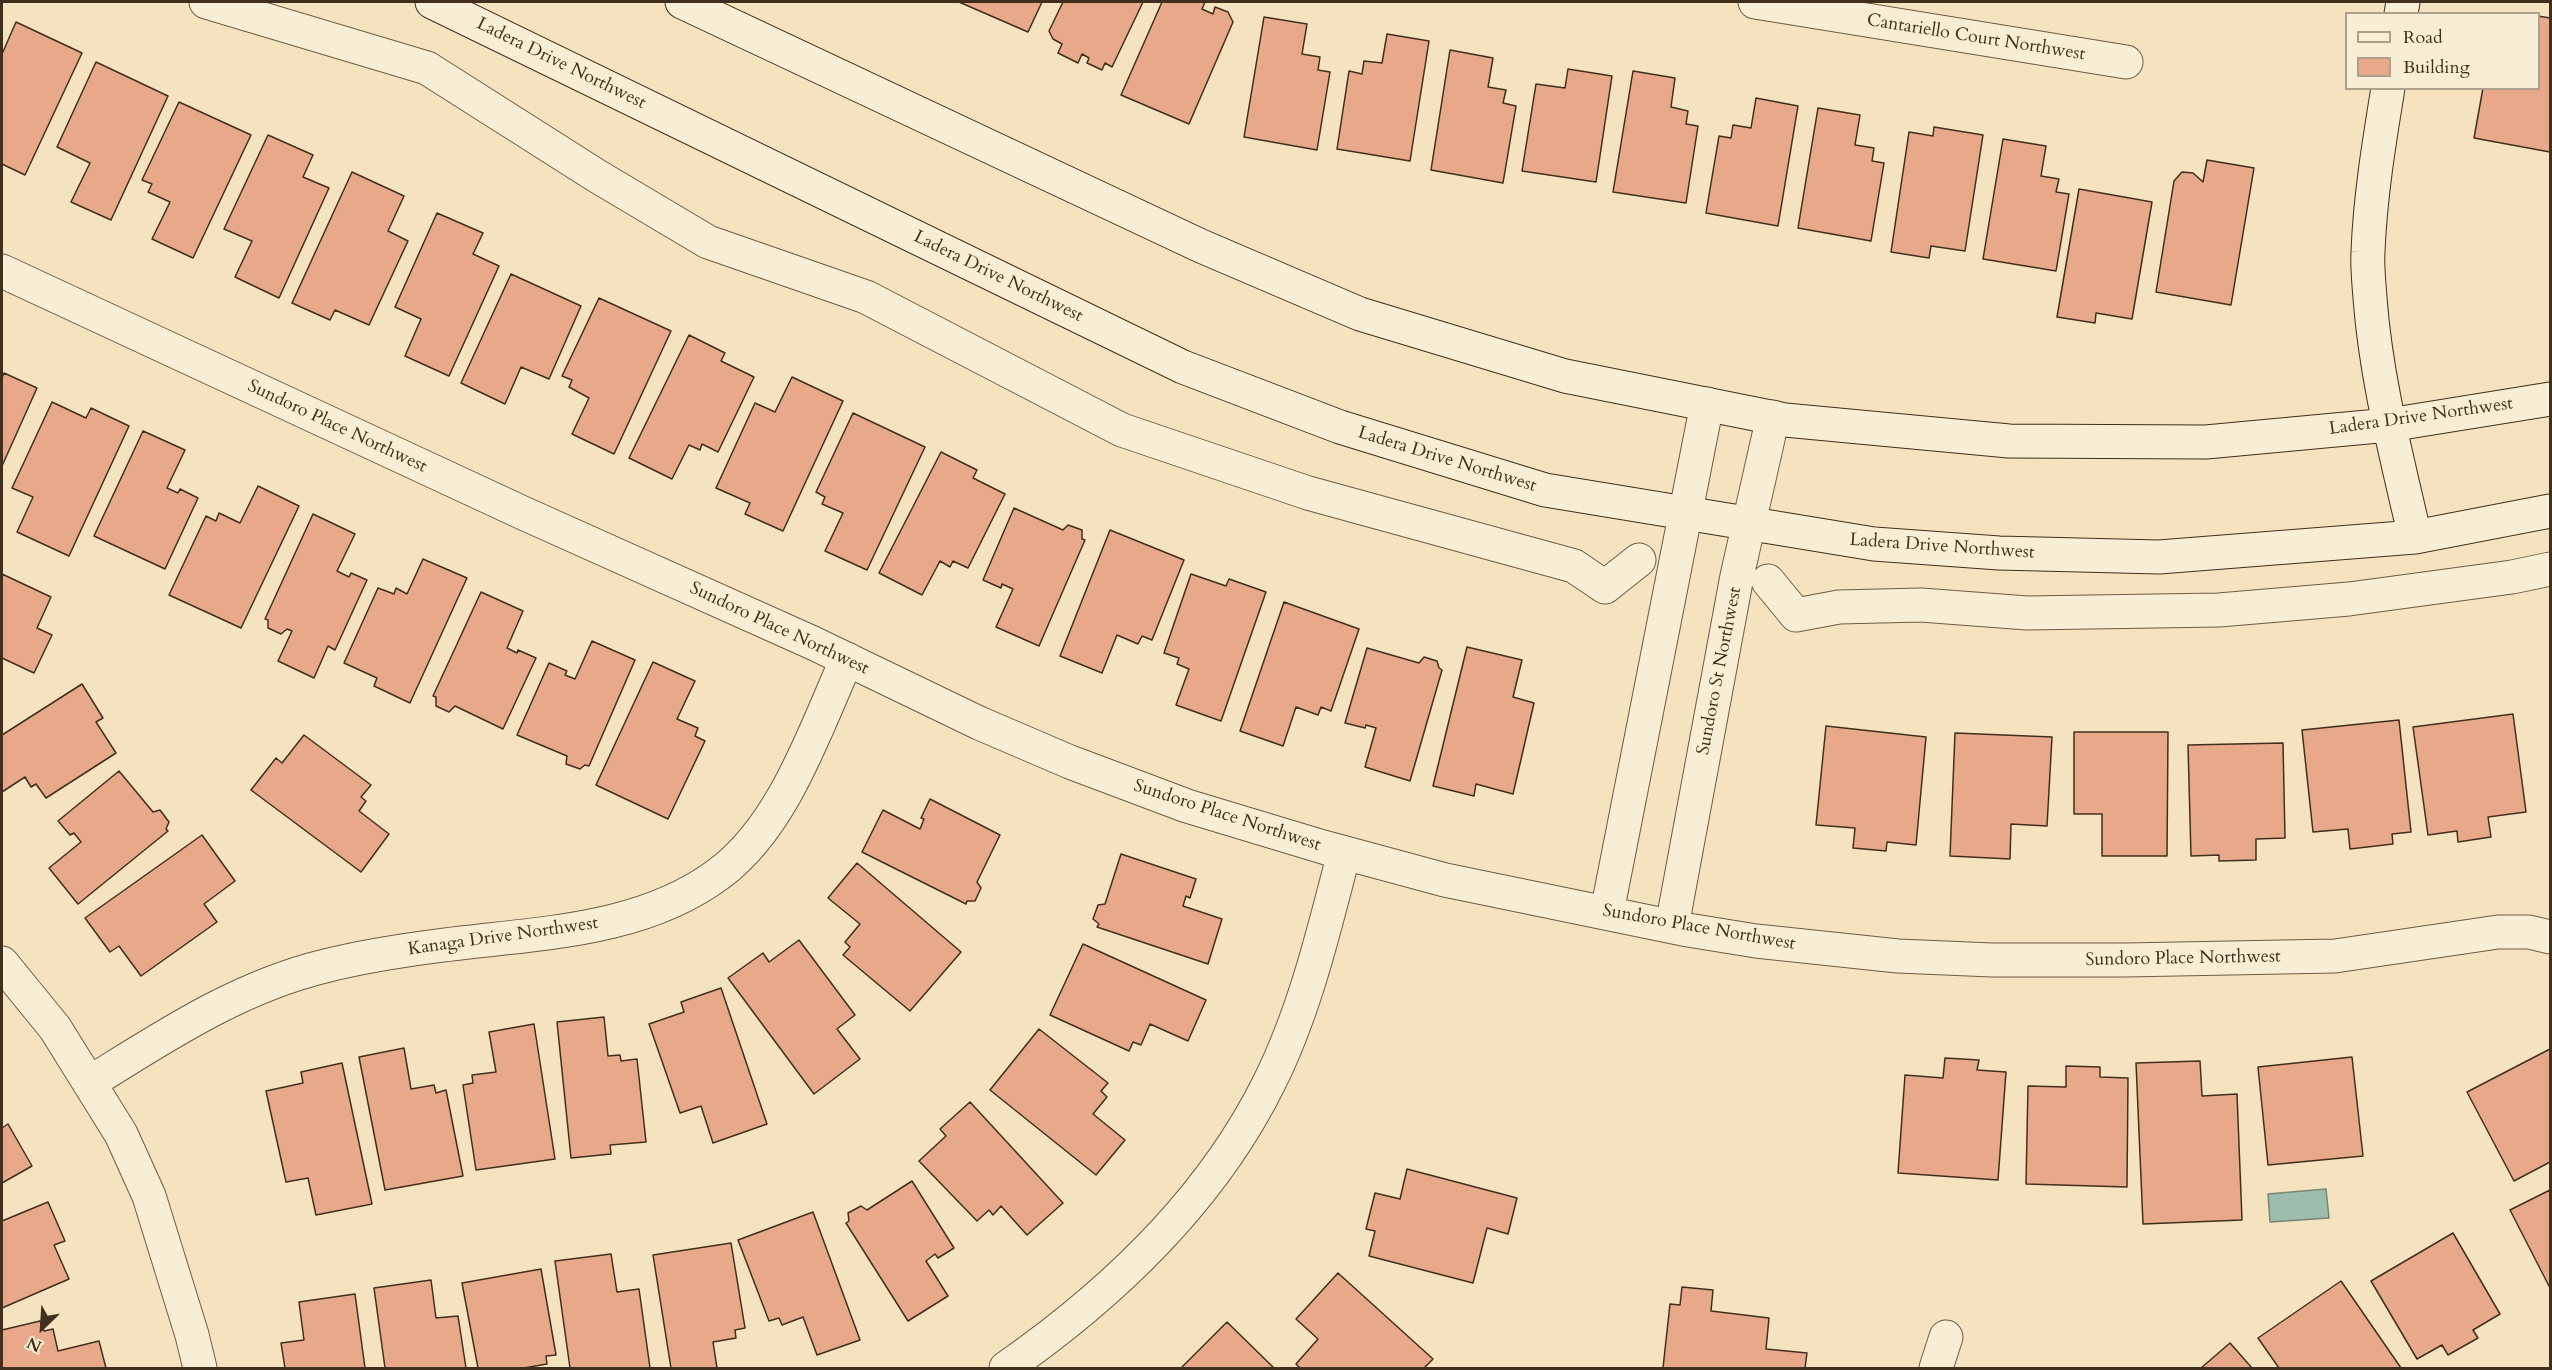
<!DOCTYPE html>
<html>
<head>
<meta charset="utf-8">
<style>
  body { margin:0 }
  #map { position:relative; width:2552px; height:1370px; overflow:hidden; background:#f5e3bf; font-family:Cardo,serif }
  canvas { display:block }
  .frame { position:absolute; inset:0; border:3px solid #402f1c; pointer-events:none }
  .legend { position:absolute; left:2345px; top:12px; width:195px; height:78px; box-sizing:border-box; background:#f8edd5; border:2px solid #aea18b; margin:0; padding:8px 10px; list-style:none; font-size:18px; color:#402f1c }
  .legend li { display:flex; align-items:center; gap:12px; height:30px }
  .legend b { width:30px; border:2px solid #aea18b }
  .north { position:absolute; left:12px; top:1298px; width:60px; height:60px; -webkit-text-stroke:4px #f8edd5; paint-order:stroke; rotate:205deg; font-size:16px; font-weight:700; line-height:24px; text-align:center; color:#402f1c }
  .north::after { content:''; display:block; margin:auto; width:21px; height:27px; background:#402f1c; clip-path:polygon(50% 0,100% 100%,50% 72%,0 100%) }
</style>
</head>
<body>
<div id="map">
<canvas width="2552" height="1370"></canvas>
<div class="frame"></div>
<ul class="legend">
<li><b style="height:8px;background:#f8edd5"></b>Road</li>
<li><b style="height:16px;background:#e8a98b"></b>Building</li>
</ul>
<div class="north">N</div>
</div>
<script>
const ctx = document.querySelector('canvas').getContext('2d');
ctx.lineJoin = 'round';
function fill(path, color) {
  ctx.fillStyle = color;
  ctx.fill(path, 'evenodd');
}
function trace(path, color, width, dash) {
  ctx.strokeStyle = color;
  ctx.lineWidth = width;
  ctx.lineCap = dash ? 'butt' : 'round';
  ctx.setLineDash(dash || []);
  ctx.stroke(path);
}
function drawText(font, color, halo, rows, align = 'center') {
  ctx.font = font + ' Cardo,serif';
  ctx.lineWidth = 4.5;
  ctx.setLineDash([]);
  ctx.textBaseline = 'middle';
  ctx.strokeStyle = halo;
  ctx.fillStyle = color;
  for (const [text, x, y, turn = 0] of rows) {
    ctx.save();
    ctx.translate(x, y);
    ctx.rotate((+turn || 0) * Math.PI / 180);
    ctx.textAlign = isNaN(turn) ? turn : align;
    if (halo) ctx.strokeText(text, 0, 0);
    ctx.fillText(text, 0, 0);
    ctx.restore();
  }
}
const water = new Path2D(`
  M2326 1189 2329 1218 2270 1222 2268 1194Z`);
fill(water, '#9dbeae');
trace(water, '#788574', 1.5);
const building = new Path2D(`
  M959 2H1042L1028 32Z
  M1063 2H1143L1112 67 1105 63 1102 70 1087 63 1089 58 1082 54 1078 63 1058 53 1062 44 1053 39 1049 31Z
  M1162 2H1205L1202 9 1213 14 1215 7 1228 12 1233 22 1189 124 1121 95Z
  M2538 16 2550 18V152L2474 138 2483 88H2538Z
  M1264 17 1307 24 1302 54 1320 57 1318 70 1330 72 1317 150 1244 137Z
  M16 22 82 53 25 175 2 164V54Z
  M1387 34 1429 41 1410 161 1337 149 1349 71 1362 74 1364 61 1382 63Z
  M1450 50 1493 58 1488 87 1506 90 1503 103 1516 106 1503 183 1431 170Z
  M96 62 168 96 111 220 71 202 90 163 57 147Z
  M1568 69 1612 76 1596 182 1522 171 1536 84 1565 88Z
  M1633 71 1675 78 1671 107 1688 111 1686 124 1698 126 1686 203 1613 192Z
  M1756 98 1798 106 1778 226 1706 213 1719 136 1731 138 1733 125 1751 128Z
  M179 102 251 135 193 258 152 239 170 202 148 192 152 184 142 180Z
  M1818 108 1860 115 1855 145 1874 148 1872 161 1884 163 1871 241 1798 228Z
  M1934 127 1983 135 1965 251 1931 246 1929 258 1891 252 1909 132 1933 136Z
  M268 135 313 155 303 177 329 188 279 298 235 277 252 241 224 229Z
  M2003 139 2046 146 2041 176 2059 179 2056 192 2069 194 2056 271 1983 259Z
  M2207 160 2254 168 2231 305 2156 292 2174 181 2182 172 2193 173 2203 182Z
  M352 172 404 196 388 231 408 241 369 325 335 310 330 320 292 303Z
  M2079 189 2152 202 2132 319 2096 313 2095 323 2057 317Z
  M437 213 483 233 473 254 499 266 449 376 405 356 421 319 395 307Z
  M511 274 581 306 549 379 521 367 505 404 461 383Z
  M599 298 671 331 614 454 572 434 589 398 569 387 572 380 562 376Z
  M689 335 725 353 721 361 754 377 718 452 702 444 700 450 689 445 672 479 629 458Z
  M4 373 37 388 2 466V378Z
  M792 377 843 401 783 531 745 514 750 503 716 488 755 403 775 412Z
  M52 402 86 418 91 408 129 426 69 556 17 532 33 497 12 488Z
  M853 413 925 447 867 570 825 551 843 513 822 504 825 497 816 492Z
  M143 431 185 450 167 488 178 493 180 489 198 498 165 569 94 536Z
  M941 452 977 470 973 478 1005 494 968 568 953 561 950 567 940 561 922 595 879 573Z
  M258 486 299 506 241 628 169 595 206 516 216 521 219 513 240 523Z
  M1014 508 1063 530 1068 525 1082 530V539L1085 540 1039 646 996 627 1013 589 1002 584 1001 588 983 580Z
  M313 514 355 534 337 571 349 577 351 573 367 580 335 650 328 646 314 678 278 661 292 631 287 629 281 634 268 628V620L265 619Z
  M1110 530 1184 560 1152 640 1142 636 1138 644 1117 635 1102 673 1060 656Z
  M423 559 467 578 410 703 374 686 377 678 344 663 378 588 394 594 396 588 407 594Z
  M2 574 51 597 37 628 52 635 34 673 2 658Z
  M1191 574 1226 586 1229 579 1266 592 1221 721 1176 705 1189 669 1177 664 1179 658 1164 653Z
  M481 592 523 611 507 648 517 653 518 650 536 658 503 729 455 706 449 712 436 706V697L433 696Z
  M1284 602 1359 629 1331 711 1321 707 1318 715 1296 707 1283 746 1240 731Z
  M592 641 635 660 589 766 585 765 580 769 566 764 567 756 517 735 549 663 567 671 565 675 575 679Z
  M1467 647 1522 660 1513 697 1534 703 1513 794 1476 784 1474 796 1433 786Z
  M1367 648 1419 663 1424 657 1437 661 1439 668 1442 670 1410 781 1365 767 1376 728 1366 725 1365 728 1345 723Z
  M653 662 695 681 677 719 698 728 695 736 705 741 668 819 596 785Z
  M82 684 103 718 96 722 116 753 46 798 36 784 31 787 25 777 2 792V735Z
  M2513 714 2526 812 2488 817 2491 837 2458 842 2457 831 2428 835 2413 727Z
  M2399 720 2411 832 2392 834 2393 844 2350 849 2348 829 2313 832 2302 730Z
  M1826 726 1926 737 1916 845 1887 842 1886 851 1853 848 1855 828 1816 825Z
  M2074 732H2168L2167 856H2102V814H2074Z
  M1955 733 2052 737 2047 826 2011 824 2010 859 1950 856Z
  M304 735 371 785 361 797 366 801 359 811 389 834 361 872 251 790 276 758 282 763Z
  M2283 743 2285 838 2256 839V860L2219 861V855L2191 856 2188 745Z
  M119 771 153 812 160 810 169 822 166 829 168 831 78 904 49 868 81 842 74 833 70 835 58 821Z
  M930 799 1000 835 977 882 981 888 975 901H967L966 904 862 852 883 810 920 829 924 819 921 818Z
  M202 835 235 881 204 904 217 922 141 976 119 946 110 952 85 918Z
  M1121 854 1196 879 1190 898 1186 896 1183 906 1222 919 1208 964 1097 927 1099 924 1093 919 1098 905 1105 904Z
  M857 863 961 952 910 1011 843 955 850 947 845 942 860 924 828 898Z
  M799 940 855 1015 837 1029 860 1059 814 1094 728 978 763 953 769 962Z
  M1083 944 1206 1000 1188 1041 1150 1024 1141 1045 1133 1042 1129 1051 1050 1015Z
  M721 988 767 1124 713 1143 701 1106 680 1113 649 1024 684 1012 681 1002Z
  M604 1017 608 1056 620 1055 621 1061 637 1059 646 1142 610 1145 611 1154 571 1158 557 1022Z
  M534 1024 555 1159 476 1170 463 1085 473 1083 472 1075 496 1072 489 1032Z
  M1039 1029 1108 1083 1101 1091 1107 1097 1093 1114 1125 1140 1096 1175 990 1090Z
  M404 1048 411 1089 434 1085 436 1093 446 1090 463 1176 385 1190 359 1057Z
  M2550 1049V1162L2514 1181 2467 1092Z
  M2352 1057 2363 1156 2268 1165 2258 1067Z
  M1945 1058 1979 1060 1977 1070 2006 1072 1998 1180 1898 1173 1905 1075 1943 1078Z
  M2200 1061 2202 1096 2237 1094 2242 1220 2143 1224 2136 1063Z
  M342 1063 372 1204 316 1215 308 1178 286 1182 266 1091 303 1083 301 1072Z
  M2066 1066 2100 1067V1077L2128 1078 2127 1187 2026 1184 2028 1086 2066 1087Z
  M970 1102 1063 1203 1027 1235 1001 1206 993 1215 989 1210 977 1221 919 1161 946 1136 940 1129Z
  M8 1124 32 1166 2 1183V1128Z
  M1407 1169 1517 1198 1508 1234 1487 1228 1473 1283 1369 1256 1375 1231 1366 1229 1375 1193 1400 1199Z
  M912 1181 954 1248 938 1258 935 1254 926 1261 948 1296 908 1321 846 1223 849 1221 848 1213 861 1206 867 1210Z
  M2550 1190V1288L2510 1210Z
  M48 1202 65 1241 54 1245 69 1279 2 1308V1221Z
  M813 1212 860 1340 817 1355 803 1317 782 1325 779 1318 769 1321 738 1240Z
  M2453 1233 2500 1314 2473 1330 2478 1338 2448 1355 2442 1345 2417 1359 2371 1281Z
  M731 1243 745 1328 735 1330 736 1338 713 1342 717 1368H671L653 1255Z
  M611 1254 617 1292 639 1289 650 1368H570L555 1261Z
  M541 1269 556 1355 546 1356 547 1364 524 1368H478L462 1283Z
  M1338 1273 1433 1359 1424 1368H1300L1296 1364 1318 1339 1296 1319Z
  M431 1280 436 1318 458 1316 466 1368H385L374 1288Z
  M2341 1281 2401 1368H2279L2258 1338Z
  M1682 1287 1713 1290 1711 1311 1769 1318 1766 1349 1807 1353 1805 1368H1663L1670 1304 1680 1305Z
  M355 1294 365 1368H285L281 1343 304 1340 299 1302Z
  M40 1321 44 1331 53 1329 58 1351 99 1341 106 1368H2V1330Z
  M1227 1322 1274 1368H1181Z
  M2230 1343 2252 1368H2201Z`);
fill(building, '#e8a98b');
trace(building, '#402f1c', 1.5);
const street = new Path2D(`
  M206 2 427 68 597 176 708 242 866 297 1122 430 1308 493 1574 566 1605 587 1639 560
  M1755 2 2126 62
  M2 271 523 513 813 643 979 723 1070 762 1187 806 1323 847 1445 880 1688 930 1756 941 1898 956 1992 960H2125L2335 956 2498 932H2529L2550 937
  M1768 581 1796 615 1839 607 1921 605 2027 613 2219 610 2349 599 2512 577 2550 569
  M1607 912 1707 404
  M1672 926 1737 576 1773 417
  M2 963 55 1028 121 1134 149 1196 192 1335 200 1368
  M89 1083C165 1036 238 987 325 966 364 956 405 950 444 945 537 933 642 932 720 873 784 825 815 730 847 659
  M1006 1368C1112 1294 1211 1200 1269 1083 1305 1011 1324 930 1344 853
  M1936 1368 1946 1337`);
const secondary = new Path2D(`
  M432 2 1183 367 1340 427 1545 490 1874 544 1999 553 2159 557 2415 537 2550 511
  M682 2 1201 246 1360 314 1565 376 1785 420 2009 441 2206 442 2389 425 2550 399
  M2401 14 2403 2
  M2388 88C2379 143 2370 198 2368 252 2367 267 2369 283 2370 298 2376 379 2397 458 2415 537`);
trace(street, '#6d5c45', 35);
trace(secondary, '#402f1c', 35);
trace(street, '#f8edd5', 33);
trace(secondary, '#f8edd5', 33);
drawText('18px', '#402f1c', '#f8edd5', [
  ["Cantariello Court Northwest",1976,38,9],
  ["Ladera Drive Northwest",561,64,26],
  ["Ladera Drive Northwest",998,277,26],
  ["Ladera Drive Northwest",2421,417,-8],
  ["Sundoro Place Northwest",337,427,25],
  ["Ladera Drive Northwest",1447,460,17],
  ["Ladera Drive Northwest",1942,547,4],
  ["Sundoro Place Northwest",779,629,25],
  ["Sundoro St Northwest",1720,671,-79],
  ["Sundoro Place Northwest",1227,816,18],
  ["Sundoro Place Northwest",1699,928,10],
  ["Kanaga Drive Northwest",503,937,-8],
  ["Sundoro Place Northwest",2183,959,-1]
]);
</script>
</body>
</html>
